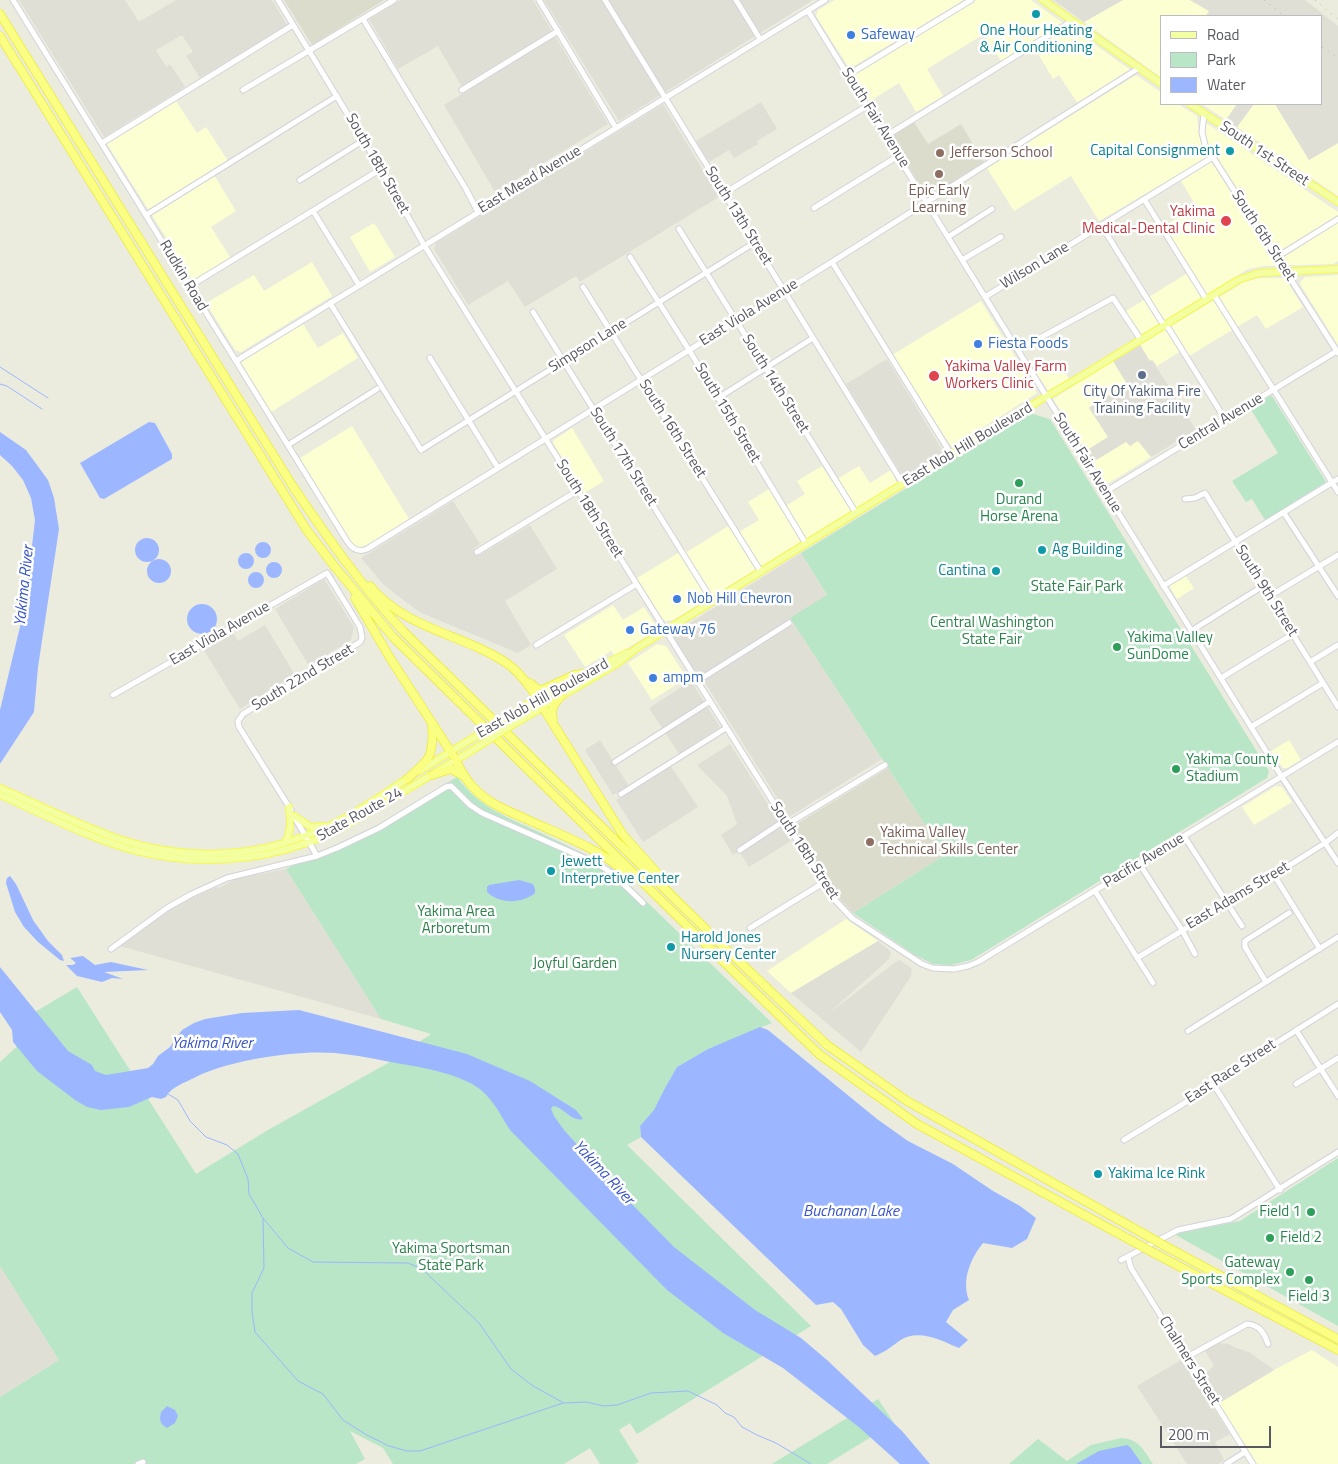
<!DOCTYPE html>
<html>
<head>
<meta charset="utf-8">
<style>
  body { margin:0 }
  #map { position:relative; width:1338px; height:1464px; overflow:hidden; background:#ebecde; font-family:"Titillium Web",sans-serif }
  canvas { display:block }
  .legend { position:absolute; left:1160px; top:15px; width:162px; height:90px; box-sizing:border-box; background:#fff; border:1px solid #bcbdc0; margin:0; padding:6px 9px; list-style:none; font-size:15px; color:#585961 }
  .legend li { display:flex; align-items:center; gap:10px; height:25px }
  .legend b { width:25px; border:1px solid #bcbdc0 }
  .scale { position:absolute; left:1160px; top:1426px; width:111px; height:22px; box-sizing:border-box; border:2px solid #585961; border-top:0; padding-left:6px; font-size:15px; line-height:18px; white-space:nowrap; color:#585961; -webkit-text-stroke:4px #fff; paint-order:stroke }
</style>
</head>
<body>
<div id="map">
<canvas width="1338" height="1464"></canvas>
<ul class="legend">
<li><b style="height:6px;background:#f3ffa1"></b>Road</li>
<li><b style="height:14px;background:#b8e6c6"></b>Park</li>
<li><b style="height:14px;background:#9cb7ff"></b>Water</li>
</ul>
<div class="scale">200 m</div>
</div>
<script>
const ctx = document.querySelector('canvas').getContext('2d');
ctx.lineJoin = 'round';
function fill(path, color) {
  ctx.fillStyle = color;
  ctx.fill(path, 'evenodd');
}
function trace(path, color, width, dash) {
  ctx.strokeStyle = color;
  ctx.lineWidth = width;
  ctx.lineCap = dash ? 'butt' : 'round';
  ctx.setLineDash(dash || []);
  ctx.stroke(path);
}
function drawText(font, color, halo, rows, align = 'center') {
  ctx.font = font + ' "Titillium Web",sans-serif';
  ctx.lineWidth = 5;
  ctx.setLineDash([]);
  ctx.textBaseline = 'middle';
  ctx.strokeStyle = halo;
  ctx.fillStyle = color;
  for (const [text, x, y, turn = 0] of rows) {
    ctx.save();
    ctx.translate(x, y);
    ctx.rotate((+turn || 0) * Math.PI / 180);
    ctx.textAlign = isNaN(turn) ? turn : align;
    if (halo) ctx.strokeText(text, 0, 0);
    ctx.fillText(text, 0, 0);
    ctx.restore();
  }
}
fill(new Path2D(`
  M835 0H964L852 67 847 65 816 16 818 10Z
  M976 0H1031L1063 23 1001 61 984 34 927 69 943 96 916 112 899 83 870 101 854 75Z
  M1122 0H1190L1209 11 1206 16H1162V78L1084 22Z
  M1069 26 1132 71 1078 104 1059 75 1053 79 1034 47Z
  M1136 75 1162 93V104H1178L1197 116 1199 136 1208 157 1099 221 1071 176 1014 211 987 168Z
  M176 101 197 133 206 127 230 164 214 175 236 211 211 227 233 262 196 285 107 144Z
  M1202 104H1237L1226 120Z
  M1254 104H1275L1309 160 1338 143V196L1237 127Z
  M1205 122 1338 212V261L1333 264 1264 266 1248 269 1136 338 1121 314 1191 271 1164 226 1196 206 1181 181 1217 158 1205 139Z
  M374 223 395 257 370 272 350 237Z
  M312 262 332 296 241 352 235 350 206 303 254 275 264 291Z
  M1338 275V345L1300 284 1301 281 1305 277Z
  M1260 278H1285L1303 307 1266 329 1257 315 1189 356 1184 349 1157 366 1153 360 1150 362 1140 345 1236 287 1244 282Z
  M981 301 1037 393 954 446H951L892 355Z
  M303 324 318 348 343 333 358 358 271 412 240 363Z
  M1056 359 1069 379 1048 391 1036 372Z
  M1113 361 1127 384 1089 407 1108 437 1090 448 1092 453 1089 455 1053 399Z
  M352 426 409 519 361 549 357 548 351 544 300 458Z
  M572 428 604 481 584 493 553 443 554 440Z
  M1126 441H1138L1151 457 1109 483 1105 482 1093 462Z
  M822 466 832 482 859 466 870 483 891 470 897 483 673 620 665 621 662 618 637 578 685 549 687 552 733 523 739 532 759 520 748 502 774 486 786 506 805 494 797 481Z
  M1185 575 1194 588 1177 599 1170 587V585Z
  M613 605 623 620 644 607 655 624V629L653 632 615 656 611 651 585 667 564 635Z
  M657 644 666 646 687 678 652 700 628 663Z
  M1289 740 1301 760 1287 768H1283L1271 751Z
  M1276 786 1282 787 1292 802 1254 825 1242 807Z
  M846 919 878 941 791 993 767 971Z
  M1312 1350 1338 1367V1464H1249L1213 1407 1274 1370Z`), '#fcffd1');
fill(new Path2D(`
  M19 0H125L139 22 176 0H272L287 25 200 78 186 56 193 52 182 35 156 50 166 67 170 64 185 87 104 137Z
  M401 0H533L608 124 495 192 444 105 465 92 438 46 398 69 369 19Z
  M544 0H813L619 121Z
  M1054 0H1123L1084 22Z
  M1190 0H1305L1338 26V143L1309 160 1275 104H1322V16H1206L1209 11Z
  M761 102 777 129 757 141 758 144 734 158 729 150 709 162 696 141Z
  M663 104 719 197 580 282 576 276 525 307 508 281 468 305 434 249 436 243Z
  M1237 104H1254L1237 127 1226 120Z
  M1140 345 1150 361 1152 360 1196 430 1151 457 1138 441 1130 446 1126 442 1093 462 1089 455 1092 453 1089 449 1108 437 1089 408 1127 384 1113 361Z
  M887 359 944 453 904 478 846 384Z
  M453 501 480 544 473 549 478 556 530 525 557 569 505 601 531 645 518 653 419 612 384 585 361 558Z
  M801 553 827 596 699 676 697 675 674 638 675 635 679 630Z
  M324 579 354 627 351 640 309 666 275 609Z
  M794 624 882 759 789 817 704 681Z
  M265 625 295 675 240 709 200 644 229 627 238 641Z
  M691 681 720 727 679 754 649 708Z
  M600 740 629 786 613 795 585 750Z
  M730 744 791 841 749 867 739 851 733 855 721 835 737 824 727 796 697 765Z
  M670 765 698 807 643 842 616 800Z
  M286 869 381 1019 120 946 124 942 165 912 179 904 217 887 218 888 225 885 234 879Z
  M878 941 889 950 891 953 889 959 829 1013 897 961 900 960 912 969 911 976 861 1052 791 993Z
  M0 1266 59 1360 0 1397Z
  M1217 1343 1229 1344 1236 1348 1249 1352 1274 1370 1213 1407 1230 1434 1215 1442 1224 1460 1218 1464H1187L1137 1386 1181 1360 1196 1381 1214 1366 1205 1351Z`), '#dfdfd6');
fill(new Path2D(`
  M284 0H384L312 45Z
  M914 122 928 144 961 124 984 162 928 197 890 137Z
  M888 768 945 855 853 913 836 895 795 829V825Z`), '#dcdccd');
fill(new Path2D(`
  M1270 396H1272L1326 482 1265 520 1252 499 1246 502 1232 481 1278 453 1250 408Z
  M1029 413 1050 419 1269 771 1267 778 971 960 951 965 933 964 915 955 853 913 945 855 790 618 827 595 801 553Z
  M457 777C480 808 505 816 539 832 564 844 590 856 614 870L772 1023 708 1049 677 1067 666 1086 654 1111 640 1126 641 1137 627 1145 811 1326 637 1434 630 1423 619 1430 639 1462 634 1464H600L590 1448 564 1464H393L383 1448 350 1431 365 1459 356 1464H0V1397L59 1360 0 1266V1062L24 1040 13 1025 77 987 196 1174 268 1130 388 1063 431 1034 381 1019 286 869 319 852 367 831Z
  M1338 1158V1326L1174 1234 1240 1221Z
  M878 1399 894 1423 827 1464H772Z
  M1121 1438C1139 1439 1144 1450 1153 1464H1009L1038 1439 1067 1461 1091 1445Z`), '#b8e6c6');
fill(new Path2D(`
  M149 422 155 423 172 454V459L104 499 100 498 80 463Z
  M0 432 26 450 48 480 54 498 59 529 38 667 34 712 0 764V710L25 606 35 520 31 498 23 480 12 466 0 455Z
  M135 550a12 12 0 1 1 24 0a12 12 0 1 1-24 0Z
  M255 550a8 8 0 1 1 16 0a8 8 0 1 1-16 0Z
  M238 561a8 8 0 1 1 16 0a8 8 0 1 1-16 0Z
  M147 571a12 12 0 1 1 24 0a12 12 0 1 1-24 0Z
  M266 570a8 8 0 1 1 16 0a8 8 0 1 1-16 0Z
  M248 580a8 8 0 1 1 16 0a8 8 0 1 1-16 0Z
  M187 619a15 15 0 1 1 30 0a15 15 0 1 1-30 0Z
  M10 876 16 884 33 920 48 941 62 955 64 961 60 960 38 942 24 927 15 912 6 883 7 878Z
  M519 880 533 884 535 889V893C522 904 499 904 487 892V887L489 885Z
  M83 956 95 965 111 962 148 970 104 972 123 979 112 978 102 982 77 976 66 965H73L76 963 70 958Z
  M0 967 68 1051 92 1065 95 1071 106 1075 148 1068 153 1064 158 1056 170 1047 182 1030 194 1023 205 1019 242 1013 299 1010 467 1054 530 1081 576 1110 583 1119C571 1122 564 1107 553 1106L551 1109 554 1116 564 1130 618 1190 674 1247 755 1310 801 1338 827 1360 902 1431 930 1464H900L860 1428 783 1368 723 1333 667 1290 510 1130C499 1112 489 1091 468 1082 448 1072 424 1068 402 1064 380 1060 357 1055 335 1053 296 1050 228 1060 194 1078 184 1083 171 1087 166 1097L161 1099 152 1097 129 1107 101 1110 87 1107 75 1100 37 1071 13 1042 12 1030 0 1012Z
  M760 1027 768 1030 877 1119 908 1141 953 1164 993 1191 1020 1206 1036 1218 1027 1239 1012 1248 983 1243C971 1258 961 1280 969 1300L953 1310 946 1322 968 1340 959 1348C940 1340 918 1328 899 1341 890 1348 886 1351 875 1356L863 1345 841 1309 833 1302 816 1305 641 1137 640 1126 654 1110 666 1086 677 1067 708 1049Z
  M167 1406 175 1410 178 1416 175 1423 167 1428C160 1424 159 1420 161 1412Z
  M1127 1445 1130 1447 1142 1464H1076L1099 1451Z`), '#9cb7ff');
trace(new Path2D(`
  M0 367 48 398
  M0 384 7 386 42 409
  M168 1094 178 1100 190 1121 206 1137 227 1145 238 1154 248 1179 249 1194 263 1218 288 1248 313 1262 408 1263 422 1269 479 1323 511 1369 533 1386 564 1403 586 1402 604 1406 617 1405 651 1393 688 1391 717 1405 725 1413 734 1417 742 1427 757 1435 776 1443 811 1464
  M263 1219 264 1268 252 1293V1312L255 1332 298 1381 323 1394 343 1420 365 1434 389 1446 407 1451H420L563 1403`), '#9cb7ff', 1);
const minor = new Path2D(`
  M13 0 347 541C352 549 358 553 367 549L832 262 1139 68
  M278 0 381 169 424 245 834 899 852 918 922 964 933 968 954 969 968 966 978 962 1338 742
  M539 0 616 128
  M605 0 903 484
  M736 0 760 39
  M808 11 1282 777 1338 863
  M363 19 466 189 478 212
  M848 75 971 0
  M243 90 394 0
  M462 90 558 31
  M1204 114 1202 132 1205 145 1338 353
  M886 136 1072 21
  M102 143 293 25
  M300 180 364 140
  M723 194 867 106
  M1144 199 1206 299
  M814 208 898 156
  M313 211 359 285
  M146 215 337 96
  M1101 225 1161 321 1169 329 1225 419
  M679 229 856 513
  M948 237 992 209
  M630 257 689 350 806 544
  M1277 257 1338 219
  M962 260 1001 237
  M832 262 951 454
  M190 286 381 169
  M583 287 761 572
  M1214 295 1338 492
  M985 297 1213 157
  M330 303 421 450 754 243
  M533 312 713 602
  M1018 350 1113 298 1141 340
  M430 358 498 468
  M236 361 825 0
  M718 398 813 338
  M288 445 377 389
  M1105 492 1337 351
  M1185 499 1195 498 1205 493 1338 707
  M1284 513 1338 596
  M477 552 577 491
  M1163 586 1338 479
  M1270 596 1338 555
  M1191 631 1263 586
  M536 645 635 585
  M1310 662 1338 645
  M1221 678 1293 634
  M696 682 789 623
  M113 695 327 573 360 627 362 638 360 642 243 714 238 721 239 727 291 810
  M1251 727 1323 683
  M615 762 709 702
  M621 794 726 728
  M295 818 317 856
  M786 825 885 765
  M1184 836 1242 926
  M740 850 784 821
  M1139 863 1182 930 1195 954
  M1274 875 1320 949
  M1095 891 1153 983
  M750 928 823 883
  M111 949 167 908 190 895 227 878 317 856 337 848 379 828 446 787 451 786 470 805 482 813 598 864 613 874 643 903
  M1137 958 1274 875 1325 843 1338 833
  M1266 982 1245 947V941L1289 913
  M1296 1030 1338 1096
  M1188 1031 1338 937
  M1296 1084 1338 1058
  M1214 1085 1280 1190
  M1124 1140 1214 1085 1216 1081 1338 1004
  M1128 1257 1131 1268 1253 1464
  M1121 1260 1178 1230 1231 1219 1338 1152
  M1187 1357 1247 1324C1260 1325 1264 1333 1268 1344
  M138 1464 143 1462
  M1226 1464 1245 1452`);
const major = new Path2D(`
  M1043 0 1162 84
  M1190 104 1338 202
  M507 717 537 698 627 653
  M514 724 618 663 637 648 1001 423 1085 374 1238 280 1259 273 1338 269
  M419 771 478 735
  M0 788C39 805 78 825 119 839 179 859 246 859 305 836 344 822 377 799 411 776
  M0 795C46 815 92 840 141 852 196 865 256 862 309 842 337 832 361 817 386 802 419 782 452 763 484 743
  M294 816 311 827 323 826
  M285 843C292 830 290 821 289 807`);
const highway = new Path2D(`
  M0 14 292 485C327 537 362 587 404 632L726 949 827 1045 907 1101 1144 1234
  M0 36 306 529 335 567 393 637 726 964 820 1055 917 1124 1134 1242
  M370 586C406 630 464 634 508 664 518 671 525 681 532 690L623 835 666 883
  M355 598 390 658 456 760C460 770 465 778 472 786 486 802 505 810 524 818 558 834 597 847 625 872
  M530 683 537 689 542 690 574 675 587 673
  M553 720C550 708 554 704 562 695
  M432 775 451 769 462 775
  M407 779C430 759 434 757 432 725
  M1165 1246 1338 1339
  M1154 1253 1338 1350`);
trace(minor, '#d2d2da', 7);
trace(major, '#f7fa4a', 8);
trace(highway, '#ebe600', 9);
trace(minor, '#fff', 5);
trace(major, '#f3ffa1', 6);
trace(highway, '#faff83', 8);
trace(new Path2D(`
  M1264 0 1284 16
  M1315 0 1338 19
  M1322 47 1338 58`), '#b5b5b6', 1, [1, 6]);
const majorBridge = new Path2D(`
  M478 735 507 717
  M484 743 514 724`);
const highwayBridge = new Path2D(`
  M1144 1234 1165 1246
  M1134 1242 1154 1253`);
trace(majorBridge, '#f7fa4a', 8, []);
trace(highwayBridge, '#ebe600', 9, []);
trace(majorBridge, '#f3ffa1', 6);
trace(highwayBridge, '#faff83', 8);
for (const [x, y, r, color] of [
  [1036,14,5,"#0f9aa8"],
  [851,35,5,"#3f7fe0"],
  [1230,151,5,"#0f9aa8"],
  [940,153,5,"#8d6e63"],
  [939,174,5,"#8d6e63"],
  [1226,221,6,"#e0444e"],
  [978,344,5,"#3f7fe0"],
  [1142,375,5,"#5c6f8a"],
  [934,376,6,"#e0444e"],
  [1019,483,5,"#2e9e5b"],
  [1042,550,5,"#0f9aa8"],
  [996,571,5,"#0f9aa8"],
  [677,599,5,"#3f7fe0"],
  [630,630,5,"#3f7fe0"],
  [1117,647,5,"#2e9e5b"],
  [653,678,5,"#3f7fe0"],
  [1176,769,5,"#2e9e5b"],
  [870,842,5,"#8d6e63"],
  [551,871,5,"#0f9aa8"],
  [671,947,5,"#0f9aa8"],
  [1098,1174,5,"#0f9aa8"],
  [1311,1212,5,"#2e9e5b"],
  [1270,1238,5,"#2e9e5b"],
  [1290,1272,5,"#2e9e5b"],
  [1309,1280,5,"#2e9e5b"]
]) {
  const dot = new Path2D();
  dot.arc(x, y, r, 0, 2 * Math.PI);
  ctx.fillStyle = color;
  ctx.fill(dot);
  trace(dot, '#fff', 2);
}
drawText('15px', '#0d838f', '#fff', [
  ["One Hour Heating",1036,31,"center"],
  ["& Air Conditioning",1036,48,"center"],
  ["Capital Consignment",1220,151,"right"],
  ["Ag Building",1052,550],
  ["Cantina",986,571,"right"],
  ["Jewett",561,862],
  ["Interpretive Center",561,879],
  ["Harold Jones",681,938],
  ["Nursery Center",681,955],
  ["Yakima Ice Rink",1108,1174]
], 'left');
drawText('15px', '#366cbe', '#fff', [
  ["Safeway",861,35],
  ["Fiesta Foods",988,344],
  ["Nob Hill Chevron",687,599],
  ["Gateway 76",640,630],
  ["ampm",663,678]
], 'left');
drawText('15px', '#585961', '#fff', [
  ["South Fair Avenue",875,118,58],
  ["South 1st Street",1264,154,34],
  ["South 18th Street",377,164,60],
  ["East Mead Avenue",530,180,-31],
  ["South 13th Street",738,216,58],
  ["South 6th Street",1263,236,57],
  ["Wilson Lane",1035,266,-31],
  ["Rudkin Road",183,276,59],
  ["East Viola Avenue",749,313,-32],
  ["Simpson Lane",588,346,-32],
  ["South 14th Street",775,384,58],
  ["South 15th Street",727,413,59],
  ["Central Avenue",1221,422,-31],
  ["South 16th Street",672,429,58],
  ["East Nob Hill Boulevard",968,445,-31],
  ["South 17th Street",623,457,58],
  ["South Fair Avenue",1087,463,58],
  ["South 18th Street",589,509,58],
  ["South 9th Street",1266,591,58],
  ["East Viola Avenue",220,634,-30],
  ["South 22nd Street",303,678,-31],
  ["East Nob Hill Boulevard",543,699,-29],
  ["State Route 24",360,815,-29],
  ["South 18th Street",804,851,57],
  ["Pacific Avenue",1144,861,-31],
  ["East Adams Street",1238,896,-31],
  ["East Race Street",1231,1072,-33],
  ["Chalmers Street",1189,1361,58]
]);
drawText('15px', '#785e54', '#fff', [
  ["Jefferson School",950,153],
  ["Epic Early",939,191,"center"],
  ["Learning",939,208,"center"],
  ["Yakima Valley",880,833],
  ["Technical Skills Center",880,850]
], 'left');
drawText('15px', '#be3a42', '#fff', [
  ["Yakima",1215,212],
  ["Medical-Dental Clinic",1215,229],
  ["Yakima Valley Farm",945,367,"left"],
  ["Workers Clinic",945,384,"left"]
], 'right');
drawText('15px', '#4e5e75', '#fff', [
  ["City Of Yakima Fire",1142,392],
  ["Training Facility",1142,409]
]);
drawText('15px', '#27864d', '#fff', [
  ["Durand",1019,500,"center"],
  ["Horse Arena",1019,517,"center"],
  ["Yakima Valley",1127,638],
  ["SunDome",1127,655],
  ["Yakima County",1186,760],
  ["Stadium",1186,777],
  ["Field 1",1301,1212,"right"],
  ["Field 2",1280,1238],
  ["Gateway",1280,1263,"right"],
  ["Sports Complex",1280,1280,"right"],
  ["Field 3",1309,1297,"center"]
], 'left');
drawText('15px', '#2e824b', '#fff', [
  ["State Fair Park",1077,587],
  ["Central Washington",992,623],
  ["State Fair",992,640],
  ["Yakima Area",456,912],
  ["Arboretum",456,929],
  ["Joyful Garden",575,964],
  ["Yakima Sportsman",451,1249],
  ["State Park",451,1266]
]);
drawText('italic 16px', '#3854c9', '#fff', [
  ["Yakima River",25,586,-84],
  ["Yakima River",212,1044],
  ["Yakima River",603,1173,47],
  ["Buchanan Lake",851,1212]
]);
</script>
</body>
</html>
